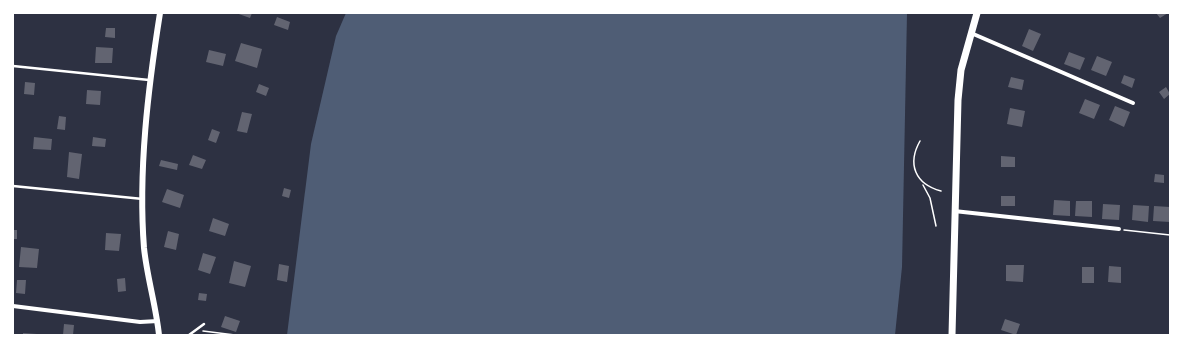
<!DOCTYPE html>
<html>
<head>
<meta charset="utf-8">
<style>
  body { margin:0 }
  #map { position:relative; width:1183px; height:348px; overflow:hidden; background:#2d3142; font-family:Overpass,sans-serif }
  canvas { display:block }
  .frame { position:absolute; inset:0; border:14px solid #fff; pointer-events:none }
</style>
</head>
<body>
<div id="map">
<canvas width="1183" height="348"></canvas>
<div class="frame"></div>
</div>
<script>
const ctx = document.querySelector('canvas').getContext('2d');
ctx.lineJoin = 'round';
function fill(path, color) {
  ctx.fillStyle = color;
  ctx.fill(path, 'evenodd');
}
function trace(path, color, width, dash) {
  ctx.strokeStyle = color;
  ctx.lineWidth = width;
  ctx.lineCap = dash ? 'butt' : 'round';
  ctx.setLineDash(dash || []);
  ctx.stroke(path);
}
fill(new Path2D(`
  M346 13H907L902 267 895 335H287L311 144 336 36Z`), '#4f5d75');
fill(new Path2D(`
  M236 13H252L250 18Z
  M1156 13H1168L1160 18Z
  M277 17 290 22 288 30 274 25Z
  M106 28H115V38L105 37Z
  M1029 29 1041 34 1033 51 1022 46Z
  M241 43 262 49 257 68 235 61Z
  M96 47 113 48 112 63H95Z
  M209 50 226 54 223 66 206 62Z
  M1069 52 1085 58 1080 70 1064 64Z
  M1097 56 1112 62 1106 76 1091 70Z
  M1124 75 1135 79 1132 88 1121 83Z
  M1011 77 1024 80 1022 90 1008 87Z
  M25 82 35 83 34 95 24 94Z
  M259 84 269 88 266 96 256 92Z
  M1166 87 1170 94 1164 99 1159 92Z
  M87 90 101 91 100 105 86 104Z
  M1085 99 1100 105 1094 119 1079 113Z
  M1115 106 1130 112 1124 127 1109 120Z
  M1010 108 1025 111 1022 127 1007 124Z
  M242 112 252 114 247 133 237 131Z
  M59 116 66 117 65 130 57 129Z
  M212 129 220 132 216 143 208 140Z
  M34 137 52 139 51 150 33 149Z
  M93 137 106 139 105 147 92 146Z
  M69 152 82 154 79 179 67 177Z
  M193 155 206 160 202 169 189 165Z
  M1001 156 1015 157V167H1001Z
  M161 160 178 164 177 170 159 166Z
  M1155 174 1164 175V183L1154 182Z
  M284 188 291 190 289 198 282 196Z
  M167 189 184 195 180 208 162 202Z
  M1001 196H1015V206H1001Z
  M1054 200 1070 201V216L1053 215Z
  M1076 201H1092V217L1075 216Z
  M1103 204 1120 205 1119 220 1102 219Z
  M1133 205 1149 206 1148 222 1132 220Z
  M1154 206 1170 207V222L1153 221Z
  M213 218 229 224 225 236 209 231Z
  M13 230H17V239H13Z
  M168 231 179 234 176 250 164 247Z
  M106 233 121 234 119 251 105 250Z
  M21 247 39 249 37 268 19 267Z
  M203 253 216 257 210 274 198 270Z
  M234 261 251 266 245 287 229 283Z
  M279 264 289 266 287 282 277 280Z
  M1006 265H1024L1023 282 1006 281Z
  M1109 266 1121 267V283L1108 282Z
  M1082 267H1094V283H1082Z
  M125 278 126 291 118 292 117 279Z
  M17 280H26L25 294 16 293Z
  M199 293 207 294 206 301 198 300Z
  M225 316 240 321 236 332 221 327Z
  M1005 319 1020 324 1016 335 1001 330Z
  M64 324 74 325 73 335H63Z
  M23 333 37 334 36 335H23Z`), '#626471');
trace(new Path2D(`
  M920 141C907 164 915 184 941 191
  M923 185 930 198 936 226
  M1124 230 1170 235
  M203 331 235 335`), '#fff', 1.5);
trace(new Path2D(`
  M13 66 149 80
  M13 186 143 199
  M189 335 204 324`), '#fff', 2.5);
trace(new Path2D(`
  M971 33 1133 103
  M954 211 1119 229
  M13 306 140 322 158 321`), '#fff', 4);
trace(new Path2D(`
  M159 335C156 306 147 277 144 248 138 171 148 89 160 13`), '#fff', 6);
trace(new Path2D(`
  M952 335 958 100 961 70 977 13`), '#fff', 7);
</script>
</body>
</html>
